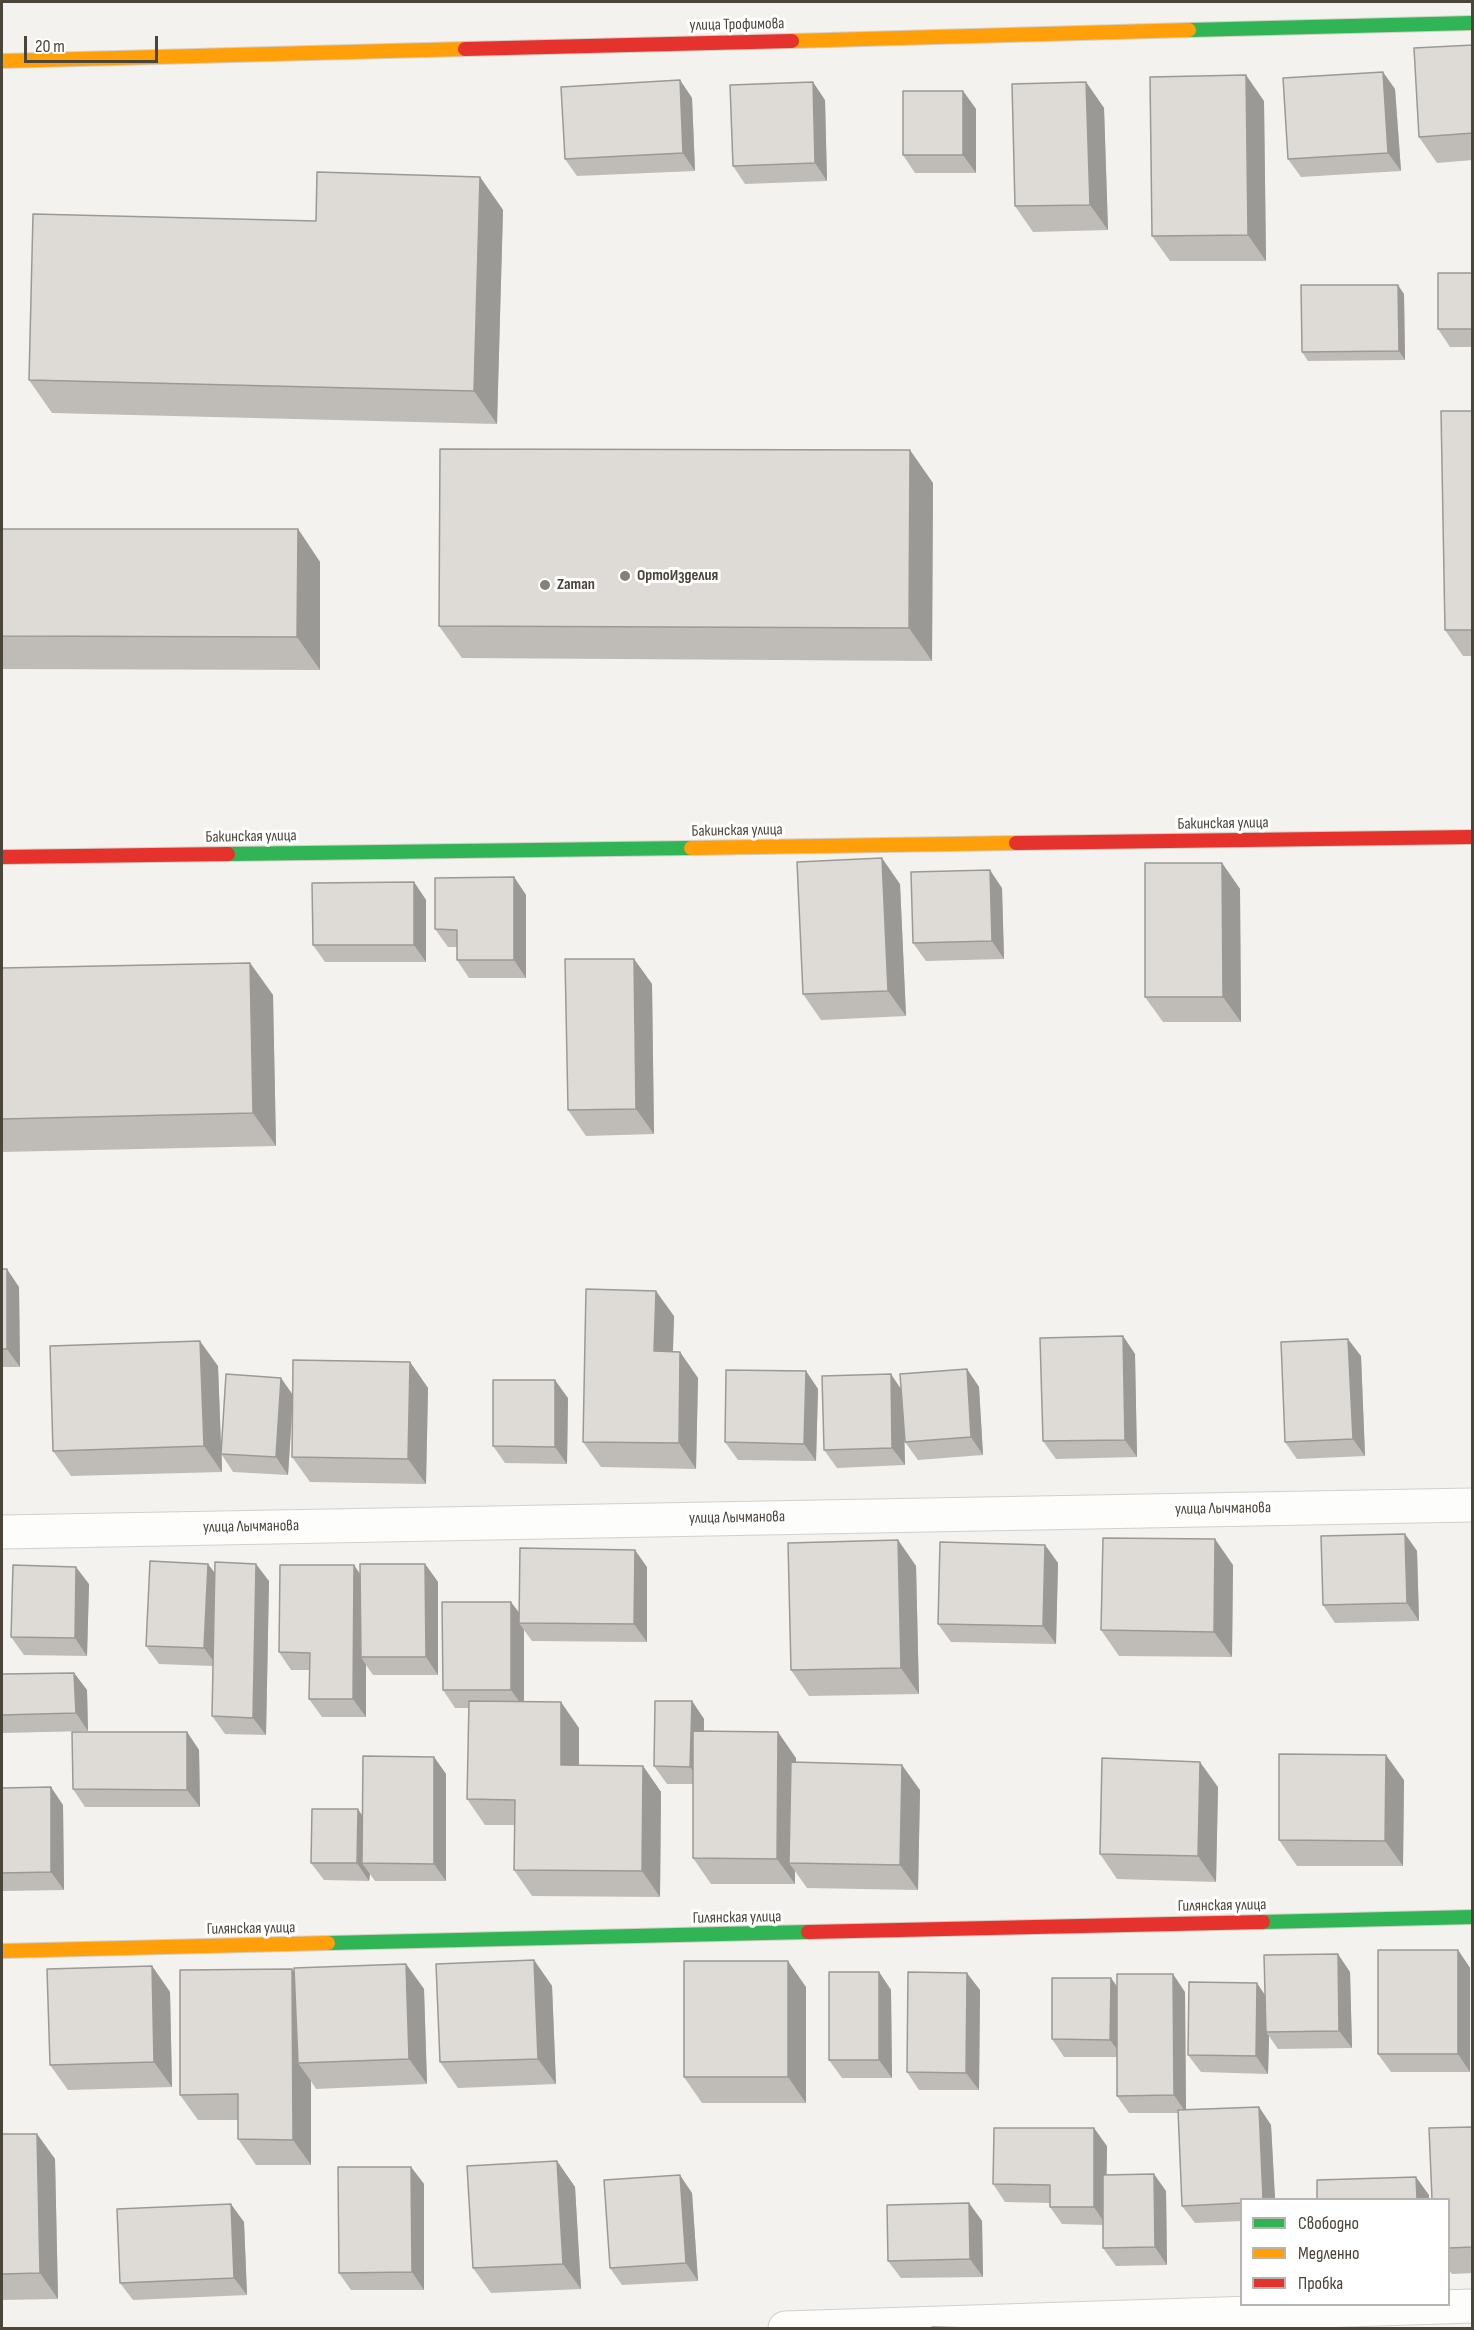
<!DOCTYPE html>
<html>
<head>
<meta charset="utf-8">
<style>
  body { margin:0 }
  #map { position:relative; width:1474px; height:2330px; overflow:hidden; background:#f4f2ee; font-family:"Sofia Sans Condensed",sans-serif }
  canvas { display:block }
  .frame { position:absolute; inset:0; border:3px solid #4b4439; pointer-events:none }
  .legend { position:absolute; left:1240px; top:2198px; width:210px; height:108px; box-sizing:border-box; background:#fff; border:2px solid #b7b4b0; margin:0; padding:8px 10px; list-style:none; font-size:18px; color:#4b4439 }
  .legend li { display:flex; align-items:center; gap:12px; height:30px }
  .legend b { width:30px; border:2px solid #b7b4b0 }
  .scale { position:absolute; left:24px; top:36px; width:134px; height:27px; box-sizing:border-box; border:3px solid #4b4439; border-top:0; padding-left:8px; font-size:18px; line-height:21px; white-space:nowrap; color:#4b4439; -webkit-text-stroke:4px #fff; paint-order:stroke }
</style>
</head>
<body>
<div id="map">
<canvas width="1474" height="2330"></canvas>
<div class="frame"></div>
<ul class="legend">
<li><b style="height:8px;background:#30b455"></b>Свободно</li>
<li><b style="height:8px;background:#ff9f0a"></b>Медленно</li>
<li><b style="height:8px;background:#e5322d"></b>Пробка</li>
</ul>
<div class="scale">20 m</div>
</div>
<script>
const ctx = document.querySelector('canvas').getContext('2d');
ctx.lineJoin = 'round';
function trace(path, color, width, dash) {
  ctx.strokeStyle = color;
  ctx.lineWidth = width;
  ctx.lineCap = dash ? 'butt' : 'round';
  ctx.setLineDash(dash || []);
  ctx.stroke(path);
}
function fill(path, color) {
  ctx.fillStyle = color;
  ctx.fill(path, 'evenodd');
}
function drawText(font, color, halo, rows, align = 'center') {
  ctx.font = font + ' "Sofia Sans Condensed",sans-serif';
  ctx.lineWidth = 6;
  ctx.setLineDash([]);
  ctx.textBaseline = 'middle';
  ctx.strokeStyle = halo;
  ctx.fillStyle = color;
  for (const [text, x, y, turn = 0] of rows) {
    ctx.save();
    ctx.translate(x, y);
    ctx.rotate((+turn || 0) * Math.PI / 180);
    ctx.textAlign = isNaN(turn) ? turn : align;
    if (halo) ctx.strokeText(text, 0, 0);
    ctx.fillText(text, 0, 0);
    ctx.restore();
  }
}
const street = new Path2D(`
  M2 1532 1472 1505
  M785 2328 1472 2306`);
const fast = new Path2D(`
  M1189 30 1472 23
  M228 854 691 848
  M1263 1922 1472 1917
  M328 1943 808 1932`);
const slow = new Path2D(`
  M792 41 1189 30
  M2 61 465 49
  M691 848 1016 843
  M2 1951 328 1943`);
const jam = new Path2D(`
  M465 49 792 41
  M1016 843 1472 837
  M2 857 228 854
  M808 1932 1263 1922`);
trace(street, '#d2d0cb', 35);
trace(fast, '#d3cfc5', 16);
trace(slow, '#d3cfc5', 16);
trace(jam, '#d3cfc5', 16);
trace(street, '#fdfdfc', 33);
trace(fast, '#30b455', 14);
trace(slow, '#ff9f0a', 14);
trace(jam, '#e5322d', 14);
fill(new Path2D(`
  M1473 45V160L1437 163 1419 137Z
  M680 80 692 98 695 171 577 176 565 159Z
  M1086 82 1104 108 1108 230 1033 232 1015 206Z
  M1395 89 1401 171 1301 177 1288 159Z
  M963 91 976 109V173H915L903 155Z
  M825 100 827 181 745 184 733 166Z
  M1264 101 1266 261H1170L1152 236Z
  M480 177 503 210 497 424 52 413 29 380 316 221Z
  M1473 273V347H1450L1438 329Z
  M1404 294 1405 360 1308 361 1302 352Z
  M1473 411V656H1463L1445 630Z
  M933 483 932 661 462 658 439 626Z
  M2 529H298L320 562V670L2 669Z
  M1222 863 1240 889 1241 1022H1163L1145 997Z
  M514 877 526 895V978H469L457 960V947H448L435 929Z
  M414 882 426 900V962H325L313 945Z
  M900 884 906 1016 821 1020 803 994Z
  M1002 888 1004 959 926 961 913 943Z
  M634 959 652 984 654 1134 586 1136 568 1110Z
  M250 963 273 995 276 1146 2 1152V968Z
  M2 1269 19 1287 20 1367H2Z
  M674 1316 673 1352H680L698 1378 696 1469 601 1467 583 1442Z
  M1123 1336 1135 1354 1137 1457 1056 1459 1043 1441Z
  M1361 1356 1365 1456 1297 1459 1285 1442Z
  M410 1362 428 1388 426 1484 310 1482 292 1457 293 1404 288 1475 233 1472 222 1455V1472L71 1476 53 1451 218 1366 221 1445 293 1395Z
  M967 1369 979 1387 983 1455 918 1460 905 1442 904 1417 905 1465 837 1468 824 1450 902 1390Z
  M806 1371 818 1389 816 1461 738 1460 725 1442Z
  M568 1398 567 1464 505 1463 493 1446Z
  M1405 1534 1417 1551 1419 1621 1335 1623 1323 1605Z
  M898 1540 916 1566 919 1694 809 1696 791 1670Z
  M1045 1545 1058 1563 1056 1644 951 1642 938 1624Z
  M208 1564 215 1573 269 1581 266 1735 225 1734 212 1716 213 1666 159 1664 146 1646Z
  M425 1564 438 1582V1675H373L366 1665V1717H322L309 1699V1670H291L279 1652 354 1565 360 1574Z
  M1233 1565 1232 1657 1119 1656 1101 1630Z
  M647 1567V1642L532 1641 524 1630V1702L579 1728V1765L643 1766 661 1792 660 1897 532 1896 514 1870V1825H485L467 1799 469 1708H455L443 1690 519 1613Z
  M89 1584 87 1656 24 1655 11 1637Z
  M74 1673 87 1690 88 1731 2 1733V1674Z
  M692 1701 704 1719V1731L796 1758V1763L920 1790 918 1890 807 1888 795 1871V1884H711L693 1858V1784H667L654 1766Z
  M187 1732 199 1750 200 1807H85L73 1789Z
  M434 1757 446 1774V1881H375L370 1874 369 1881 324 1880 311 1863 362 1816Z
  M1404 1780 1403 1866H1297L1279 1840Z
  M1218 1787 1216 1882 1117 1879 1100 1854Z
  M2 1788 63 1805 64 1890 2 1891Z
  M1458 1950 1470 1968V2072H1391L1378 2054Z
  M534 1960 552 1986 556 2084 458 2088 440 2062Z
  M406 1964 424 1989 427 2084 316 2089 311 2081V2165H256L238 2139V2120H198L180 2095 292 1969 295 1972Z
  M152 1966 170 1992 172 2087 68 2090 50 2065Z
  M879 1972 891 1990 892 2078H842L829 2060Z
  M1350 1972 1352 2048 1278 2049 1269 2036 1268 2074 1201 2072 1188 2055Z
  M1111 1978 1117 1986 1185 1992 1186 2110 1259 2107 1271 2125 1275 2199H1242V2221L1195 2223 1182 2206 1178 2113H1129L1117 2096V2057H1064L1052 2039Z
  M806 1987V2103H702L684 2077Z
  M980 1990 979 2090H919L907 2072Z
  M1473 2127V2273L1452 2274 1449 2270V2199Z
  M2 2134H37L55 2159 58 2299 2 2300Z
  M1107 2146 1106 2175 1166 2191 1167 2265 1116 2266 1103 2248V2225L1062 2224 1050 2207V2203L1005 2202 993 2184Z
  M557 2161 575 2187 581 2289 491 2293 473 2268Z
  M411 2167 424 2184V2290H351L339 2273Z
  M692 2193 698 2281 622 2285 610 2268Z
  M969 2203 982 2221 983 2277 901 2278 888 2261Z
  M244 2222 247 2295 133 2300 120 2283Z`), '#bfbcb8');
fill(new Path2D(`
  M1383 72 1395 89 1401 171 1388 153Z
  M1246 75 1264 101 1266 261 1248 235Z
  M680 80 692 98 695 171 683 153Z
  M813 82 825 100 827 181 815 163Z
  M1086 82 1104 108 1108 230 1090 205Z
  M963 91 976 109V173L963 155Z
  M480 177 503 210 497 424 474 391Z
  M1398 285 1404 294 1405 360 1399 351Z
  M910 450 933 483 932 661 909 628Z
  M298 529 320 562V670L297 637Z
  M882 858 900 884 906 1016 888 991Z
  M1222 863 1240 889 1241 1022 1223 997Z
  M990 870 1002 888 1004 959 992 941Z
  M514 877 526 895V978L514 960Z
  M414 882 426 900V962L414 945Z
  M634 959 652 984 654 1134 636 1109Z
  M250 963 273 995 276 1146 253 1113Z
  M7 1269 19 1287 20 1367 7 1349Z
  M656 1291 674 1316 672 1377 654 1351Z
  M1123 1336 1135 1354 1137 1457 1125 1440Z
  M1348 1339 1361 1356 1365 1456 1353 1439Z
  M200 1341 218 1366 222 1472 204 1446Z
  M680 1352 698 1378 696 1469 679 1443Z
  M410 1362 428 1388 426 1484 408 1459Z
  M967 1369 979 1387 983 1455 971 1437Z
  M806 1371 818 1389 816 1461 804 1444Z
  M891 1374 903 1392 905 1465 892 1448Z
  M281 1378 293 1395 288 1475 276 1457Z
  M555 1380 568 1398 567 1464 555 1447Z
  M1405 1534 1417 1551 1419 1621 1407 1603Z
  M1215 1539 1233 1565 1232 1657 1214 1632Z
  M898 1540 916 1566 919 1694 901 1668Z
  M1045 1545 1058 1563 1056 1644 1043 1626Z
  M635 1550 647 1567V1642L634 1624Z
  M208 1564 221 1582 217 1666 204 1648Z
  M256 1564 269 1581 266 1735 253 1718Z
  M425 1564 438 1582V1675L426 1657Z
  M354 1565 366 1583 361 1657 366 1665V1717L353 1699Z
  M76 1567 89 1584 87 1656 75 1638Z
  M511 1602 524 1619 519 1623 524 1630V1708L511 1690Z
  M74 1673 87 1690 88 1731 76 1713Z
  M692 1701 704 1719 703 1785 690 1767Z
  M561 1702 579 1728V1790L561 1765Z
  M187 1732 199 1750 200 1807 187 1790Z
  M778 1732 796 1758 795 1863H789L795 1871V1884L777 1859Z
  M1386 1755 1404 1780 1403 1866 1385 1841Z
  M434 1757 446 1774V1881L434 1864Z
  M1200 1762 1218 1787 1216 1882 1198 1856Z
  M902 1765 920 1790 918 1890 900 1865Z
  M643 1766 661 1792 660 1897 642 1871Z
  M51 1787 63 1805 64 1890 51 1872Z
  M358 1809 370 1827 362 1863 370 1874 369 1881 357 1863Z
  M1458 1950 1470 1968V2072L1458 2054Z
  M1338 1954 1350 1972 1352 2048 1339 2031Z
  M534 1960 552 1986 556 2084 538 2059Z
  M788 1961 806 1987V2103L788 2077Z
  M406 1964 424 1989 427 2084 409 2059Z
  M152 1966 170 1992 172 2087 154 2062Z
  M292 1969 310 1995 298 2063 311 2081V2165L293 2140Z
  M879 1972 891 1990 892 2078 879 2060Z
  M967 1973 980 1990 979 2090 966 2073Z
  M1173 1974 1185 1992 1186 2113 1174 2095Z
  M1111 1978 1123 1996V2057L1110 2040Z
  M1257 1983 1269 2001 1266 2032 1269 2036 1268 2074 1256 2056Z
  M1259 2107 1271 2125 1275 2199H1263Z
  M1094 2128 1107 2146 1106 2225 1094 2207Z
  M37 2134 55 2159 58 2299 40 2273Z
  M557 2161 575 2187 581 2289 563 2264Z
  M411 2167 424 2184V2290L412 2272Z
  M1154 2174 1166 2191 1167 2265 1155 2247Z
  M680 2175 692 2193 698 2281 686 2263Z
  M1416 2177 1429 2195V2199H1417Z
  M969 2203 982 2221 983 2277 970 2259Z
  M231 2204 244 2222 247 2295 234 2278Z`), '#9b9996');
const building = new Path2D(`
  M1473 45V133L1419 137 1414 48Z
  M1383 72 1388 153 1288 159 1283 78Z
  M1246 75 1248 235 1152 236 1150 77Z
  M680 80 683 153 565 159 561 87Z
  M813 82 815 163 733 166 730 85Z
  M1086 82 1090 205 1015 206 1012 84Z
  M903 91H963V155H903Z
  M317 172 480 177 474 391 29 380 33 214 316 221Z
  M1438 273H1473V329H1438Z
  M1301 285H1398L1399 351 1302 352Z
  M1441 411H1473V630H1445Z
  M440 449 910 450 909 628 439 626Z
  M2 529H298L297 637 2 636Z
  M882 858 888 991 803 994 797 862Z
  M1145 863H1222L1223 997H1145Z
  M990 870 992 941 913 943 911 872Z
  M514 877V960H457V930L435 929V878Z
  M414 882V945H313L312 883Z
  M565 959H634L636 1109 568 1110Z
  M250 963 253 1113 2 1119V968Z
  M2 1269H7V1349H2Z
  M586 1289 656 1291 654 1351 680 1352 679 1443 583 1442Z
  M1123 1336 1125 1440 1043 1441 1040 1338Z
  M1348 1339 1353 1439 1285 1442 1281 1342Z
  M200 1341 204 1446 53 1451 50 1346Z
  M293 1360 410 1362 408 1459 292 1457Z
  M967 1369 971 1437 905 1442 900 1374Z
  M726 1370 806 1371 804 1444 725 1442Z
  M226 1374 281 1378 276 1457 221 1454Z
  M891 1374 892 1448 824 1450 822 1376Z
  M493 1380H555V1447L493 1446Z
  M1405 1534 1407 1603 1323 1605 1321 1536Z
  M1103 1538 1215 1539 1214 1632 1101 1630Z
  M898 1540 901 1668 791 1670 788 1543Z
  M940 1542 1045 1545 1043 1626 938 1624Z
  M520 1548 635 1550 634 1624 519 1623Z
  M150 1561 208 1564 204 1648 146 1646Z
  M215 1562 256 1564 253 1718 212 1716Z
  M360 1564H425L426 1657H361Z
  M13 1565 76 1567 75 1638 11 1637Z
  M280 1565H354L353 1699H309L310 1653 279 1652Z
  M442 1602H511V1690H443Z
  M74 1673 76 1713 2 1715V1674Z
  M469 1701 561 1702V1765L643 1766 642 1871 514 1870 515 1800 467 1799Z
  M655 1701H692L690 1767 654 1766Z
  M693 1731 778 1732 777 1859 693 1858Z
  M72 1732H187V1790L73 1789Z
  M1279 1754 1386 1755 1385 1841 1279 1840Z
  M363 1756 434 1757V1864L362 1863Z
  M1102 1758 1200 1762 1198 1856 1100 1854Z
  M791 1762 902 1765 900 1865 789 1863Z
  M51 1787V1872L2 1873V1788Z
  M312 1809H358L357 1863H311Z
  M1378 1950H1458V2054H1378Z
  M1338 1954 1339 2031 1266 2032 1264 1955Z
  M534 1960 538 2059 440 2062 436 1964Z
  M684 1961H788V2077H684Z
  M406 1964 409 2059 298 2063 294 1968Z
  M152 1966 154 2062 50 2065 47 1969Z
  M292 1969 293 2140 238 2139V2094L180 2095V1970Z
  M829 1972H879V2060H829Z
  M908 1972 967 1973 966 2073 907 2072Z
  M1117 1974H1173L1174 2095 1117 2096Z
  M1052 1978H1111L1110 2040 1052 2039Z
  M1189 1982 1257 1983 1256 2056 1188 2055Z
  M1259 2107 1263 2199H1242V2203L1182 2206 1178 2110Z
  M1473 2127V2247L1449 2248V2199H1432L1429 2128Z
  M994 2128H1094V2207H1050V2185L993 2184Z
  M2 2134H37L40 2273 2 2274Z
  M557 2161 563 2264 473 2268 467 2166Z
  M338 2167H411L412 2272 339 2273Z
  M1154 2174 1155 2247 1103 2248V2175Z
  M680 2175 686 2263 610 2268 604 2180Z
  M1416 2177 1417 2199H1317V2180Z
  M969 2203 970 2259 888 2261 887 2205Z
  M231 2204 234 2278 120 2283 117 2209Z
  M932 2327 971 2328H932Z`);
fill(building, '#dedbd6');
trace(building, '#9b9996', 1.5);
for (const [x, y, r, color] of [
  [625,576,6,"#868178"],
  [545,585,6,"#868178"]
]) {
  const dot = new Path2D();
  dot.arc(x, y, r, 0, 2 * Math.PI);
  ctx.fillStyle = color;
  ctx.fill(dot);
  trace(dot, '#fff', 2);
}
drawText('16px', '#4b4439', '#fff', [
  ["улица Трофимова",737,25,-1],
  ["Бакинская улица",1223,824,-1],
  ["Бакинская улица",737,831,-1],
  ["Бакинская улица",251,837,-1],
  ["улица Лычманова",1223,1509,-1],
  ["улица Лычманова",737,1518,-1],
  ["улица Лычманова",251,1527,-1],
  ["Гилянская улица",1222,1906,-1],
  ["Гилянская улица",737,1918,-1],
  ["Гилянская улица",251,1929,-1]
]);
drawText('bold 16px', '#4b4439', '#fff', [
  ["ОртоИзделия",637,576],
  ["Zaman",557,585]
], 'left');
</script>
</body>
</html>
